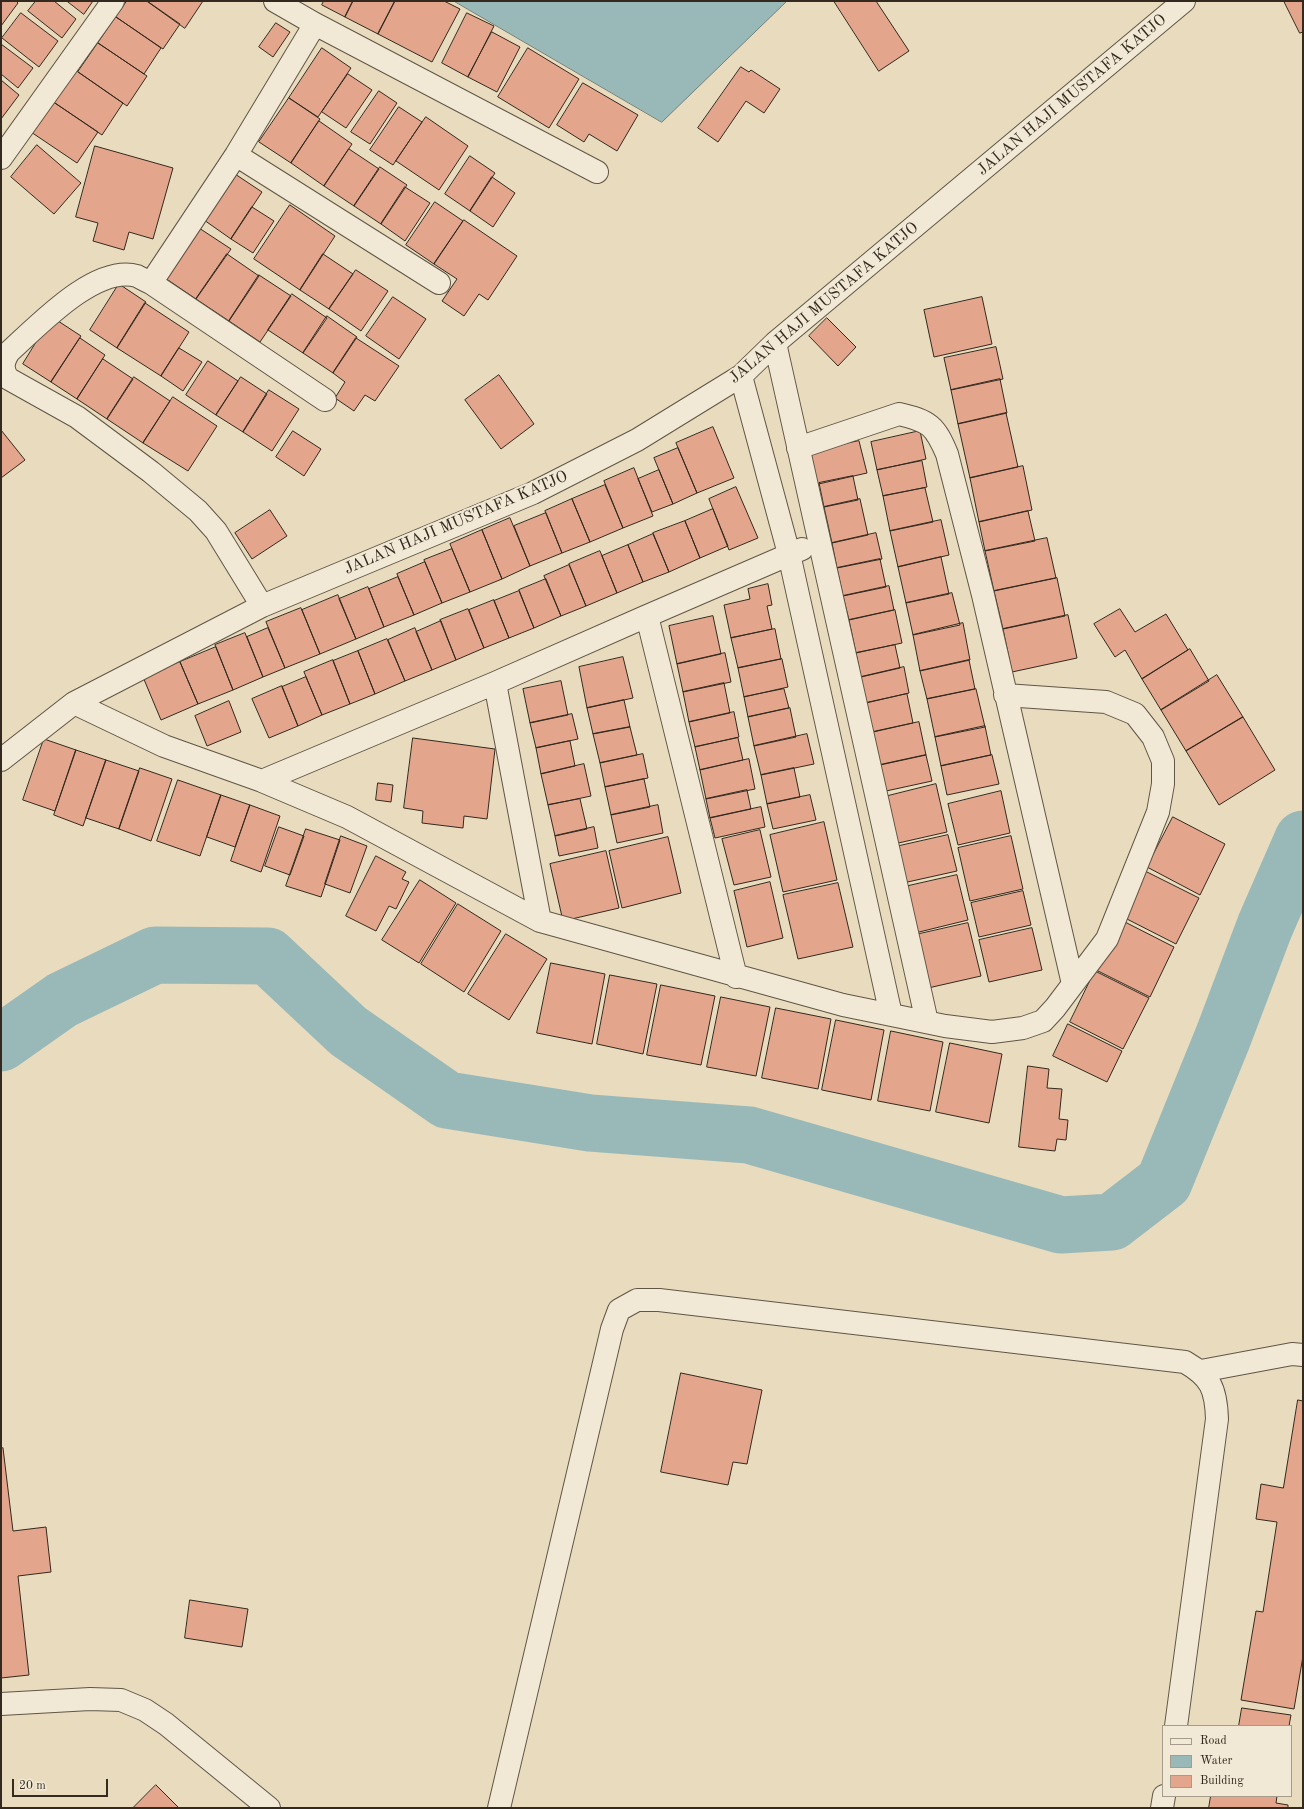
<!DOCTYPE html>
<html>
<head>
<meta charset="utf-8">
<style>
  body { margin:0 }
  #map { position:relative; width:1304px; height:1809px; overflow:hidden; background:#e9dbbe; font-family:"Old Standard TT",serif }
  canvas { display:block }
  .frame { position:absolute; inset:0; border:2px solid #33291e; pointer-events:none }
  .legend { position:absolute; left:1162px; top:1725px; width:130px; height:72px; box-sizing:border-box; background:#f1e8d5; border:1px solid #a59c8c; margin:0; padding:5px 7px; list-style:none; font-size:12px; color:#33291e }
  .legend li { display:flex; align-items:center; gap:8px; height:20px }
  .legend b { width:20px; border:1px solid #a59c8c }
  .scale { position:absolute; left:12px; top:1779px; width:96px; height:18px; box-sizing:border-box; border:2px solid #33291e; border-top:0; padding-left:5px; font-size:12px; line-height:14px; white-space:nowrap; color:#33291e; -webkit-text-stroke:3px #f1e8d5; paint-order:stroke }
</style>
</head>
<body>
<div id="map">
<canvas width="1304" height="1809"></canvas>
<div class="frame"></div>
<ul class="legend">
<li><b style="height:5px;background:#f1e8d5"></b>Road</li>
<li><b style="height:11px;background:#99b9b9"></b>Water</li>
<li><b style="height:11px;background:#e3a58c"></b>Building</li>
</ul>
<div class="scale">20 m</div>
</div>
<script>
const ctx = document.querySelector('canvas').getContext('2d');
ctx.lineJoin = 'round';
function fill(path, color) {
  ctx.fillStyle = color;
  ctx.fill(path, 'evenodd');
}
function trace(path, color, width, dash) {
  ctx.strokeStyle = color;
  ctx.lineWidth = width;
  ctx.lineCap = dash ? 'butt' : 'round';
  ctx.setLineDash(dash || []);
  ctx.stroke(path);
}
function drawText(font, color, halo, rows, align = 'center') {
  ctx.font = font + ' "Old Standard TT",serif';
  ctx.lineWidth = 4;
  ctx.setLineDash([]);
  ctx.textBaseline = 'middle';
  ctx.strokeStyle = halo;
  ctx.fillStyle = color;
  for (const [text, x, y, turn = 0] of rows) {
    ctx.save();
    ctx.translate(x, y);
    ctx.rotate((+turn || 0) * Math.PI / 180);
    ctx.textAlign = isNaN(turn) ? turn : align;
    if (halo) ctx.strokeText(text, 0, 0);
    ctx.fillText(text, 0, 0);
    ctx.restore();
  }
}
const water = new Path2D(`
  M454 1H787L662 122Z`);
fill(water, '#99b9b9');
trace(water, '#707f7b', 1);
trace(new Path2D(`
  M1 1043 62 1000 155 955 268 956 348 1031 447 1100 590 1123 749 1135 1061 1225 1112 1222 1164 1182 1223 1037 1265 926 1303 839`), '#99b9b9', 57);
const building = new Path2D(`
  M1 1H16L18 3 1 26Z
  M36 1H54L76 19 62 38 28 11Z
  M67 1H93L84 14Z
  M127 1H147L180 24 163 49 116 17Z
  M147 1H203L185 28Z
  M324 1H353L345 17 322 5Z
  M353 1H395L378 34 345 17Z
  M395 1H444L460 9 432 62 378 34Z
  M834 1H876L909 51 879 71Z
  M1284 1H1303V32L1300 33Z
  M21 13 58 41 39 67 2 38Z
  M467 13 494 26 468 77 442 63Z
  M116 17 161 48 144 74 98 43Z
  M276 23 290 32 273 57 259 47Z
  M492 32 520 47 497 92 468 77Z
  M98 43 147 76 127 106 78 72Z
  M1 44 33 68 18 88 1 74Z
  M322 48 351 68 318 117 289 98Z
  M528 48 579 79 549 128 498 97Z
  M71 67 123 103 102 135 49 99Z
  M741 67 749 72 751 70 780 89 764 113 746 101 718 142 698 128Z
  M348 74 372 90 346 128 322 112Z
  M1 80 19 95 1 119Z
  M583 83 638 115 617 151 589 134 584 142 557 125Z
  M379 91 397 103 370 144 351 132Z
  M289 98 320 119 291 163 259 142Z
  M49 99 98 132 77 163 28 130Z
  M399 107 422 122 393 165 370 150Z
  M426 117 468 146 439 190 396 161Z
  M319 121 352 144 324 186 291 163Z
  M37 145 81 183 54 214 11 177Z
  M95 146 173 168 153 239 129 232 124 250 93 241 98 223 76 217Z
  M349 149 379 169 354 206 324 186Z
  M470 156 495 173 470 211 445 194Z
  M380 167 407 185 381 224 354 206Z
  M235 174 262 192 231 239 204 220Z
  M492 177 515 193 493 227 470 211Z
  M405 187 430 203 405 241 381 224Z
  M435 202 463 221 434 264 406 245Z
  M290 205 335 236 300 290 254 259Z
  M252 207 274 221 253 253 231 239Z
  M464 220 517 256 488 300 479 294 464 316 442 301 457 279 434 264Z
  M199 228 231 249 196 299 165 278Z
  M227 254 259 276 229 321 196 299Z
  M323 254 353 274 329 309 300 290Z
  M356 270 388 291 361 331 329 309Z
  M259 275 291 296 260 342 229 321Z
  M119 284 146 302 117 348 90 330Z
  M292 294 327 318 303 353 268 330Z
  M393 297 426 319 399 359 366 336Z
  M982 297 992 344 934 357 924 310Z
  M145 303 189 332 161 376 117 348Z
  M327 316 357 337 333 373 303 353Z
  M52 317 81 336 51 382 23 364Z
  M827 318 856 347 838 366 809 336Z
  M80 338 105 355 77 399 51 382Z
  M356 338 399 366 375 401 365 395 354 411 335 398 345 382 333 373Z
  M996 347 1003 379 951 390 944 358Z
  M179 348 202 362 183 391 161 376Z
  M103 359 133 379 107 419 77 399Z
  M208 361 238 381 216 415 186 395Z
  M499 375 534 424 501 449 465 400Z
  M134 377 170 401 143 443 107 419Z
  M241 377 267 394 243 432 216 415Z
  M1000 379 1007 413 958 424 951 390Z
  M269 390 299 409 272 451 243 432Z
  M173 397 217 426 188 471 143 443Z
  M1006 413 1018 467 970 478 958 424Z
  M713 427 734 478 697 493 676 443Z
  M1 430 25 460 1 478Z
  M293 431 321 449 304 476 276 457Z
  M920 431 926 459 877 470 871 442Z
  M859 441 867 473 814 485 807 452Z
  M678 448 697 493 673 504 654 458Z
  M922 461 927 487 883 496 877 470Z
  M1023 466 1032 510 979 522 970 478Z
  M634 468 653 516 623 528 604 481Z
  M659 470 673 504 652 512 638 479Z
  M853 476 858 500 824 507 819 483Z
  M605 485 623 528 590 542 572 499Z
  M736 487 758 538 729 550 709 499Z
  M925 488 933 522 890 531 883 496Z
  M572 499 590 542 562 553 545 511Z
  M860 499 868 535 832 543 824 507Z
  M713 509 728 546 700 558 685 521Z
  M270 510 287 536 252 559 235 533Z
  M1028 511 1035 541 985 551 979 522Z
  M546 513 562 553 530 566 514 526Z
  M510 518 530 566 502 579 482 530Z
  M941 520 949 555 898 567 890 531Z
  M685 521 700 558 669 572 653 533Z
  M482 530 502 579 470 592 450 544Z
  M876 533 882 559 837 568 832 543Z
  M653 534 669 572 643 582 628 545Z
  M1047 538 1056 578 994 591 985 551Z
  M628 545 643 582 617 593 602 556Z
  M452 549 470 592 442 603 424 560Z
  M600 551 617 593 586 606 569 564Z
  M941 557 949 594 906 603 898 567Z
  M880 559 886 587 843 596 837 568Z
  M425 562 442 603 414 615 397 574Z
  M569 565 586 606 561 616 544 576Z
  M398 577 414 615 384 627 369 589Z
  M1057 578 1065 616 1003 629 994 591Z
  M546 579 561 616 534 628 519 590Z
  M768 584 772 605 767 606 772 629 731 638 724 605 750 599 748 589Z
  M889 586 894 610 849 620 843 596Z
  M368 587 384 627 356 639 339 599Z
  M519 591 534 628 509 638 494 601Z
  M952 593 960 625 913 635 906 603Z
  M338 595 356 639 320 654 302 610Z
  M494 600 509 638 484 648 469 610Z
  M301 608 320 654 285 668 266 622Z
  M468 609 484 648 456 660 440 620Z
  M1120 609 1135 632 1166 614 1188 650 1142 679 1125 650 1115 657 1094 624Z
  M895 610 902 643 856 653 849 620Z
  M1068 615 1077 658 1012 672 1003 629Z
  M713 616 721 654 677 664 669 626Z
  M441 621 456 660 432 670 416 632Z
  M963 623 970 660 920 671 913 635Z
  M268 628 285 668 263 677 247 637Z
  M415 628 432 670 405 681 388 640Z
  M775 629 781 659 738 668 731 638Z
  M245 633 263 677 233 690 215 645Z
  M387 639 405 681 375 694 358 651Z
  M895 645 900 668 861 677 856 653Z
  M216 647 233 690 198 704 180 662Z
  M1190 649 1209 681 1161 710 1142 679Z
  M358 651 375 694 350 704 333 661Z
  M725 653 731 682 683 692 677 664Z
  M623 657 633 698 587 708 579 667Z
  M782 659 788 687 744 697 738 668Z
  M333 660 350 704 322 715 304 672Z
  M969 660 975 689 927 699 920 671Z
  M180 662 198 704 161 720 143 677Z
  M904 667 909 693 866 703 861 677Z
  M1217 675 1243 717 1186 751 1161 710Z
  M306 677 322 715 298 726 282 687Z
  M561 681 568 715 530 723 523 689Z
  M724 683 730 713 689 722 683 692Z
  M282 686 298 726 269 738 252 699Z
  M784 689 789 708 748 717 744 697Z
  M976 689 985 727 935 737 927 699Z
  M907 694 913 723 873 732 866 703Z
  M624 700 630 727 593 734 587 708Z
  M229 701 241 732 207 746 195 716Z
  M790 708 796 737 754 746 748 717Z
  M734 712 739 737 695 747 689 722Z
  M572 714 578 739 536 748 530 723Z
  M1243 717 1275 770 1219 805 1186 751Z
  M919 722 926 755 880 765 873 732Z
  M985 726 991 755 941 766 935 737Z
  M630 727 637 755 600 763 593 734Z
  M807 734 814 764 761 775 754 746Z
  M413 738 495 749 487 819 464 816 463 828 422 823 423 811 404 808Z
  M738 738 743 760 700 770 695 747Z
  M44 739 76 750 55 811 23 800Z
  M570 741 575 766 541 774 536 748Z
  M76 750 106 760 83 826 54 815Z
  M643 754 648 778 605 787 600 763Z
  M926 755 932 781 886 791 880 765Z
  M992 755 999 784 947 795 941 766Z
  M749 759 755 789 706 799 700 770Z
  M106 760 139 771 119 829 86 818Z
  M584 764 591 796 548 805 541 774Z
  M140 768 172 779 151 841 119 829Z
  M794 768 800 797 767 804 761 775Z
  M644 779 650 807 611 815 605 787Z
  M178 780 221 795 200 856 157 841Z
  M378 783 393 785 391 802 376 800Z
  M936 784 947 832 894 844 884 797Z
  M747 790 751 809 710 818 706 799Z
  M1001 791 1010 833 958 845 948 804Z
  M221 795 250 805 235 847 207 837Z
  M810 795 816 820 773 829 767 804Z
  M580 799 587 829 555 836 548 805Z
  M250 805 280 816 261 872 231 861Z
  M658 805 663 833 617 843 611 815Z
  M761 807 765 827 715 838 710 818Z
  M1173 817 1225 844 1200 895 1147 867Z
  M824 822 837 880 783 892 770 835Z
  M279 827 304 836 290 875 265 866Z
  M594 827 598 848 559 856 555 836Z
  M306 829 340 840 321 897 286 886Z
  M760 830 771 877 734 885 722 839Z
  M948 835 957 871 903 883 895 847Z
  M341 836 367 846 350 893 325 884Z
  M1011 836 1023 889 970 901 958 848Z
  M668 837 681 893 622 908 609 851Z
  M606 851 619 908 563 921 550 864Z
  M376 856 406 872 402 879 409 882 396 909 389 906 376 931 346 916Z
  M1145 871 1199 898 1176 944 1123 917Z
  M957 875 968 920 915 933 904 887Z
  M420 880 456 903 419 963 382 940Z
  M770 882 783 938 747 947 734 891Z
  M838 883 853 947 798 959 783 895Z
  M1023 891 1031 925 979 937 971 903Z
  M458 904 501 931 464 992 421 964Z
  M1121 920 1174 947 1150 997 1096 970Z
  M968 923 981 976 928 988 915 935Z
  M1032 928 1042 970 989 982 979 940Z
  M506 934 547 959 509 1020 468 994Z
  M551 963 605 974 592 1044 537 1033Z
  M1095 971 1149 998 1123 1049 1070 1022Z
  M610 975 657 984 643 1054 597 1044Z
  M661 985 715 996 701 1065 647 1055Z
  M721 997 770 1007 756 1076 707 1067Z
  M776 1008 831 1019 818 1089 762 1078Z
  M836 1020 884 1030 871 1100 822 1090Z
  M1068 1024 1122 1051 1107 1082 1053 1056Z
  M891 1031 943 1042 930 1111 878 1101Z
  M950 1043 1002 1054 989 1123 936 1112Z
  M1028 1066 1049 1069 1047 1088 1062 1089 1059 1119 1068 1120 1066 1140 1057 1139 1055 1151 1019 1147Z
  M681 1373 762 1390 747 1464 733 1462 728 1485 661 1472Z
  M1298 1400 1303 1401V1656L1294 1709 1241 1700 1256 1611 1263 1612 1277 1522 1256 1519 1261 1484 1283 1488Z
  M3 1448 13 1531 46 1527 51 1572 18 1576 29 1675 1 1678V1449Z
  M190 1600 248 1609 242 1647 185 1638Z
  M1242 1708 1291 1715 1289 1726H1239Z
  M156 1785 178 1807 176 1808H133Z
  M1211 1796H1277L1276 1803 1288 1805V1808H1209Z`);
fill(building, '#e3a58c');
trace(building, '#33291e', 1);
const street = new Path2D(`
  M315 24 597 172
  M236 155 439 283
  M1 158 113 1
  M151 283 325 400
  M775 343 927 1022
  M741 376 789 554 891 1015
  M798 448 899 414C930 421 935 426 947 454L983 595 1073 984
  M262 606 216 531 198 511 151 472 77 417 9 379C1 370 3 361 9 352 37 327 95 264 137 276 141 278 146 281 151 283L236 155 315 24 275 1
  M495 683 540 921
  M1005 695 1106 702 1135 714 1153 737 1163 761V784L1158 812 1107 939 1055 1008 1043 1021 1023 1028 992 1032 945 1026 843 1005 540 921 347 817 262 781 164 746 74 703 262 606 533 493 637 440 741 376 775 343 1184 1
  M1 760 74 703
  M262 781 495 683 647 616
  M736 977 647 616 802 549
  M1201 1371 1292 1354 1303 1355
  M1 1704 90 1699 121 1700 145 1710 166 1724 269 1808
  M499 1808 612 1329 619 1310 637 1300H659L1185 1362C1211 1377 1216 1389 1217 1419L1176 1726
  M1162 1808 1164 1796`);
trace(street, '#605646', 24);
trace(street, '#f1e8d5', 22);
drawText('16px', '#33291e', '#f1e8d5', [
  ["JALAN HAJI MUSTAFA KATJO",1072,95,-40],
  ["JALAN HAJI MUSTAFA KATJO",824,303,-40],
  ["JALAN HAJI MUSTAFA KATJO",456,523,-23]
]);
</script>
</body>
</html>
